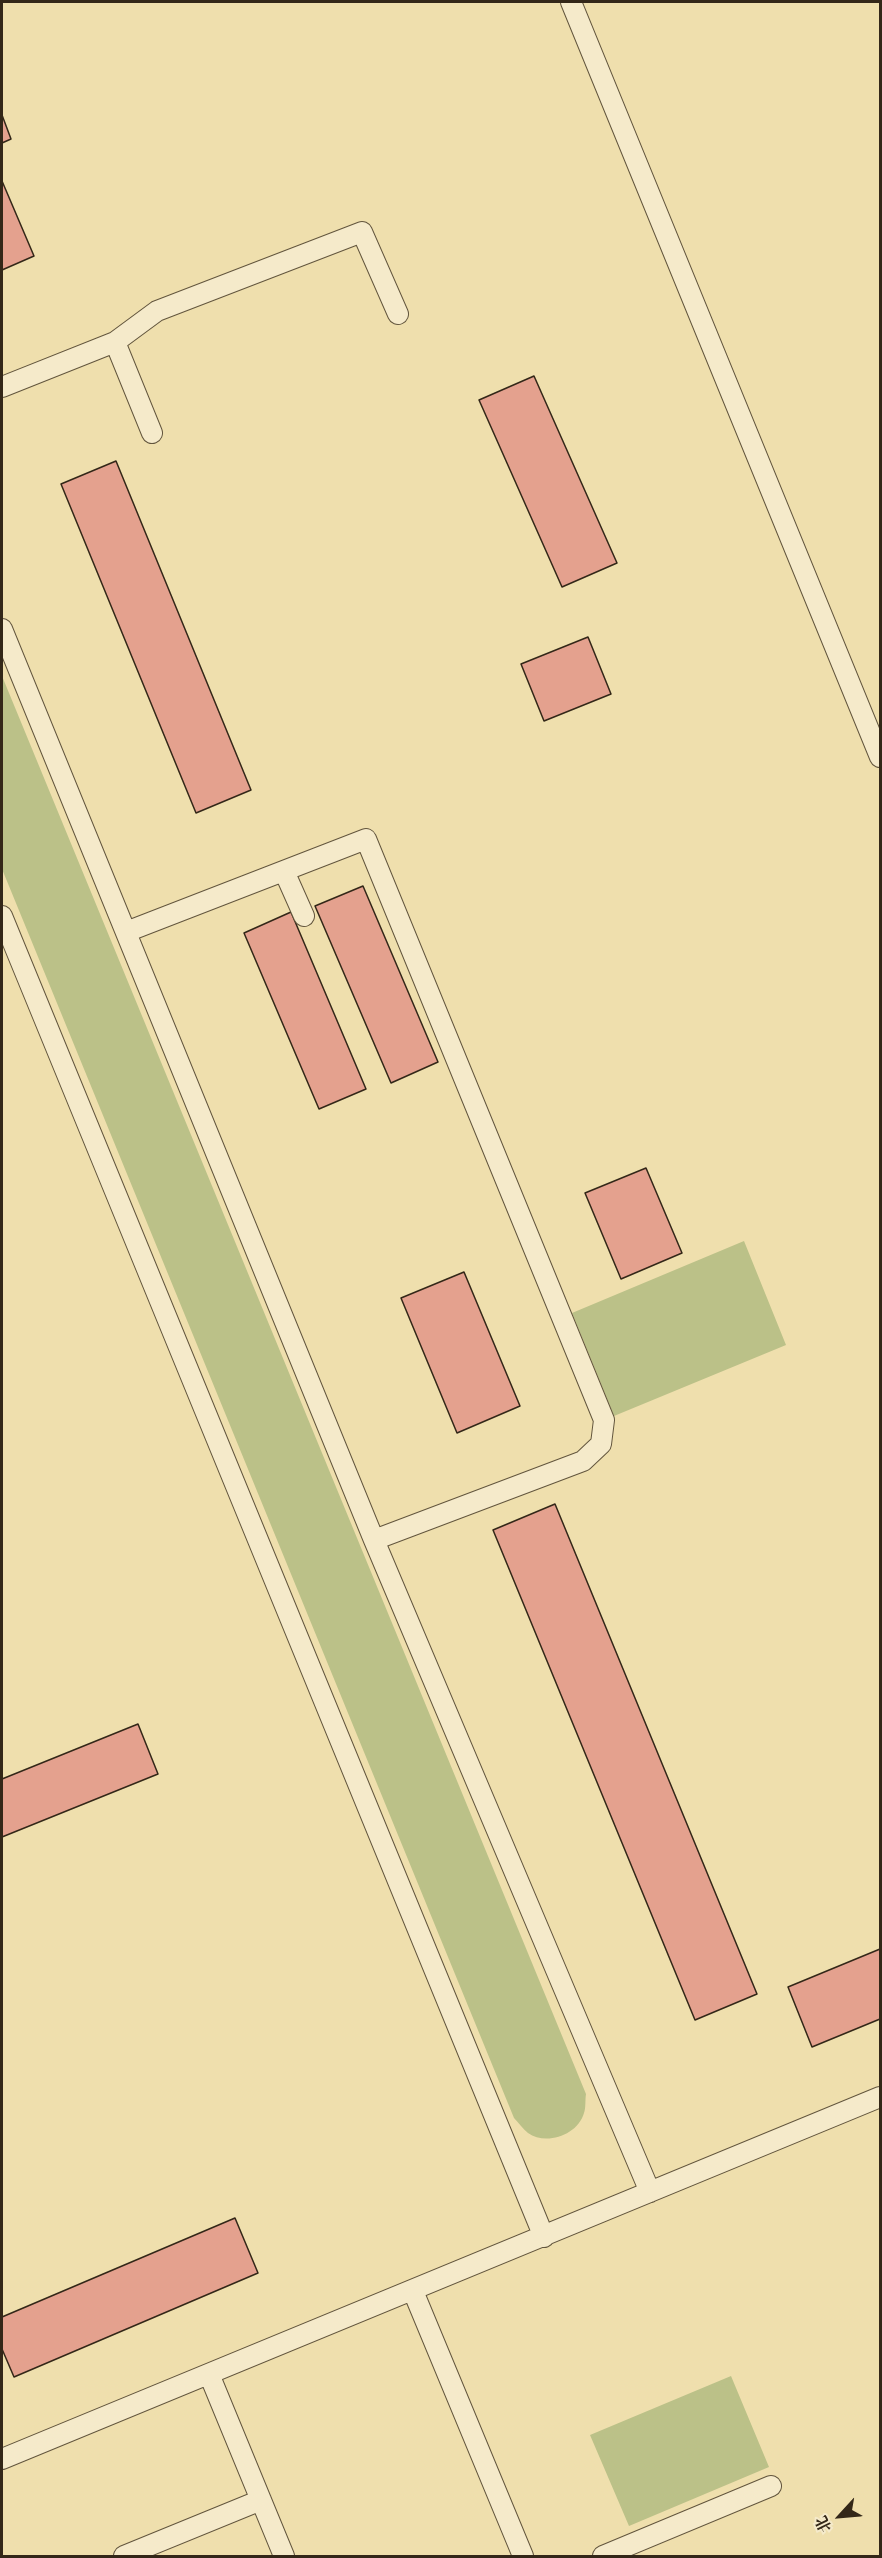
<!DOCTYPE html>
<html>
<head>
<meta charset="utf-8">
<style>
  body { margin:0 }
  #map { position:relative; width:882px; height:2558px; overflow:hidden; background:#efdfad; font-family:"EB Garamond","Noto Serif SC",serif }
  canvas { display:block }
  .frame { position:absolute; inset:0; border:3px solid #332718; pointer-events:none }
  .north { position:absolute; left:810px; top:2486px; width:60px; height:60px; -webkit-text-stroke:4px #f5eaca; paint-order:stroke; rotate:244deg; font-size:16px; font-weight:700; line-height:24px; text-align:center; color:#332718 }
  .north::after { content:''; display:block; margin:auto; width:21px; height:27px; background:#332718; clip-path:polygon(50% 0,100% 100%,50% 72%,0 100%) }
</style>
</head>
<body>
<div id="map">
<canvas width="882" height="2558"></canvas>
<div class="frame"></div>
<div class="north">北</div>
</div>
<script>
const ctx = document.querySelector('canvas').getContext('2d');
ctx.lineJoin = 'round';
function fill(path, color) {
  ctx.fillStyle = color;
  ctx.fill(path, 'evenodd');
}
function trace(path, color, width, dash) {
  ctx.strokeStyle = color;
  ctx.lineWidth = width;
  ctx.lineCap = dash ? 'butt' : 'round';
  ctx.setLineDash(dash || []);
  ctx.stroke(path);
}
fill(new Path2D(`
  M2 676 586 2094C585 2100 586 2108 584 2113 578 2135 546 2146 528 2133 523 2129 519 2123 514 2118L2 869Z
  M744 1241 786 1345 614 1416 572 1313Z
  M731 2376 769 2467 629 2526 590 2435Z`), '#bbc188');
const building = new Path2D(`
  M2 115 11 139 2 143Z
  M2 181 34 256 2 270Z
  M534 376 617 563 562 587 479 400Z
  M116 461 251 790 196 813 61 484Z
  M588 637 611 694 544 721 521 664Z
  M363 886 438 1062 391 1083 315 906Z
  M291 912 366 1089 319 1109 244 933Z
  M646 1168 682 1253 621 1279 585 1193Z
  M464 1272 520 1406 457 1433 401 1298Z
  M555 1504 757 1994 695 2020 493 1530Z
  M138 1724 158 1774 2 1837V1779Z
  M880 1949V2019L812 2047 788 1987Z
  M235 2218 258 2273 14 2377 2 2349V2317Z`);
fill(building, '#e4a18e');
trace(building, '#332718', 1.5);
const service = new Path2D(`
  M571 2 880 757
  M115 342 152 433
  M2 387 115 342 157 311 362 232 398 314
  M2 629 374 1540 650 2192
  M284 871 304 916
  M2 916 544 2237
  M126 932 366 839 604 1420 601 1444 583 1461 374 1540
  M413 2291 523 2556
  M209 2374 284 2556
  M2 2459 880 2097
  M124 2556 261 2500
  M603 2556 771 2486`);
trace(service, '#62553d', 22);
trace(service, '#f5eaca', 20);
</script>
</body>
</html>
